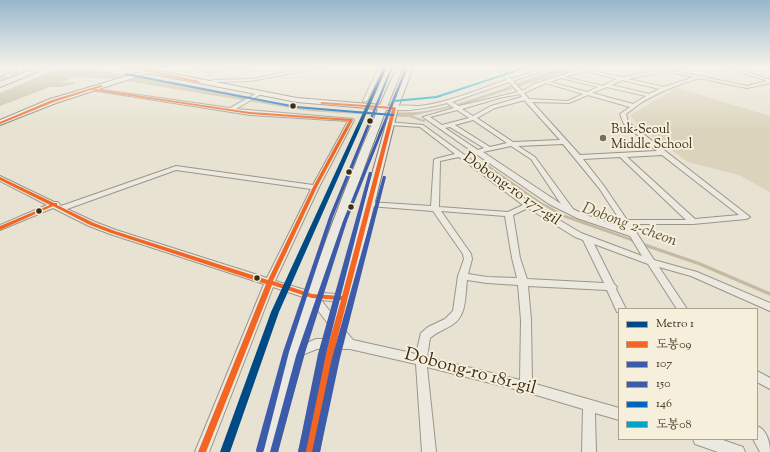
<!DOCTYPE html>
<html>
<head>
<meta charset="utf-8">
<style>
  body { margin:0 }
  #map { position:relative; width:770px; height:452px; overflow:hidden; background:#e7e2d1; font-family:"Sorts Mill Goudy","Noto Serif KR",serif }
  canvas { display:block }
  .legend { position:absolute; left:618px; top:308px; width:140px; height:132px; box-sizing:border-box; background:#f5efdb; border:1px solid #aba18d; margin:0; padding:5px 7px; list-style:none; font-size:12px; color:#3c2c18 }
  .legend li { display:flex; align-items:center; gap:8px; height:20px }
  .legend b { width:20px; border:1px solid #aba18d }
</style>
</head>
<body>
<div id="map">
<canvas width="770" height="452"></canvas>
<ul class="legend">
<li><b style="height:5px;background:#004a85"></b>Metro 1</li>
<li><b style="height:5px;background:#f26522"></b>도봉09</li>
<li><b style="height:5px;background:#3d5bab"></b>107</li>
<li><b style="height:5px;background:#3d5bab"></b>150</li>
<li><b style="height:5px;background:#0065bd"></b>146</li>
<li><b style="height:5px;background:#03a3c5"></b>도봉08</li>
</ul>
</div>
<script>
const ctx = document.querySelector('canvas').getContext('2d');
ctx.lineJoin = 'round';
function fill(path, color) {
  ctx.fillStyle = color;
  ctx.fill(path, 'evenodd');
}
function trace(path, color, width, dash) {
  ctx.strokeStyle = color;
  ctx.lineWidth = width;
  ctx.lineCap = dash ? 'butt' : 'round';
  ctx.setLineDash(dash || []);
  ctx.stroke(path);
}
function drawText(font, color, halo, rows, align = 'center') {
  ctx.font = font + ' "Sorts Mill Goudy",serif';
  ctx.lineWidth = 4;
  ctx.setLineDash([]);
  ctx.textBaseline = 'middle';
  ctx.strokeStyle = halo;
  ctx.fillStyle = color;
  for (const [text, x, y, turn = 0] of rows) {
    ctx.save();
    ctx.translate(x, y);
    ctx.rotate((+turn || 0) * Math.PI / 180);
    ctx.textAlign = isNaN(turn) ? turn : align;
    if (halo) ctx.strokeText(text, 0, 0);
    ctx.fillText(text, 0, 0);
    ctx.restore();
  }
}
fill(new Path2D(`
  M192 67H257L209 75Z
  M677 88 770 116V192L739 175 688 162 639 126 630 115Z`), '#dbd3bc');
fill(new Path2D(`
  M61 67H96L91 70C185 81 276 110 372 112 387 112 402 113 417 112 468 106 516 81 565 67H580L462 105 406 117 308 111 114 79 75 77 60 83 75 82 74 84 62 87H50L0 106V93Z`), '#c3b9a1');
trace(new Path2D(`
  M410 116 424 121
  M488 166 492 169`), '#c3b9a1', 2);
trace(new Path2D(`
  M490 168 539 202 564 216 635 241`), '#c3b9a1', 2.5);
trace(new Path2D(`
  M632 240 635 241
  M642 244 700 264 770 294`), '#c3b9a1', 3);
trace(new Path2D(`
  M0 80 33 67`), '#c5beac', 8, [8, 4]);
const street = new Path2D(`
  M0 67H9L14 69 0 76V73L8 70Z
  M313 67H323L251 81 214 82 205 84 203 83 214 80 251 79Z
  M379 67H383L367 101 363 102V101Z
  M496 67H500L511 79 549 67H556L513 81 522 91 534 84 587 67H594L588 70 622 77 678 67H689L628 79 664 87 694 77 674 73 675 71 747 86 767 81 726 67H733L770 80V83L747 88 699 78 681 84 661 92 642 102 626 114 628 122 750 217 746 219 693 224H631L654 260 697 272 770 303V311L691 276 659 267 687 309H677L648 264 594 244 614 284 617 287 616 289 626 309H619V312H617L607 290 528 286 531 320 532 383 619 408V420L595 413 596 452H582L583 409 526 392 427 367 436 452H422L416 364 350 349H317L297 357 293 355 291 352 293 349 316 339H340L309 299 273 287 209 452H195L264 284 110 234 89 226 53 208 0 230V225L47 205 0 181V176L54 202H58L61 206 176 166 313 185 348 121 250 115 91 90H89V88L230 108 259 92 261 93V94L236 109 353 119 354 120 319 187 275 281 312 292 347 295 349 298 347 301 344 302 321 300 353 340 416 354 421 333 428 327 445 319 453 311 458 276 464 259 463 254 433 211 369 206 365 204 369 202 431 206 434 160 435 159 455 154 420 127 390 125 387 123 388 122 423 125 531 203 581 233 642 256 630 236 577 218 549 204 476 154 474 153 473 152 423 117 454 108 447 103C436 106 401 114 391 108 398 104 411 106 419 106 449 103 478 89 507 80ZM584 71H585L617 79 602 86 565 77ZM561 78 598 87 587 92 550 82ZM622 80 660 89 649 94 611 85ZM509 82 518 92 459 106 452 102ZM546 83 583 94 568 101 529 99 524 93ZM607 87 646 96 633 104 592 93ZM520 94 522 97 491 106 473 116 462 109 499 98ZM588 95 630 107 620 114 624 124 657 151 580 155 532 102 569 103ZM525 100V101L560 140 513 142 477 118 495 108ZM457 110 469 118 442 125 430 117ZM473 120 507 143 490 147 455 125ZM450 127 484 148 478 150 445 128ZM563 144 599 188 626 229 583 214 573 209 535 157 518 146ZM511 146 531 159 561 204 483 152ZM662 155 739 215 695 219 627 157ZM459 157 523 205 508 212 439 207 440 161ZM620 157 686 220H627L604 186 583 159ZM176 170 311 189 267 278 116 230 95 222 67 209ZM528 208 575 237 583 240 604 283 527 279 520 258 513 215ZM441 211 505 216 512 258 517 278 487 277 468 274 472 259 471 254ZM467 280 487 283 518 285 521 320 520 380 427 357 430 338C437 332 444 330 452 325 467 316 465 296 467 280Z
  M757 371 770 378V389L757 382Z
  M757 426C767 430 770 442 770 452H760L753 439H757Z
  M693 439H720L743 447 745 452H718L695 444Z`);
const secondary = new Path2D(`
  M124 67H138L297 98 394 106 398 108 337 356 319 452H299L321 356 390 110H386C342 221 307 336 277 452H257C291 335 330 221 378 109L297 102 148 73 56 103 0 125V120L50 99 141 72Z`);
const primary = new Path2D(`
  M397 67H403L387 107 380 109 379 107Z
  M407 67H413L398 108 391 110 390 108Z`);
const highway = new Path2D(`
  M38 67H49L0 87V82Z`);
trace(street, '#9b968a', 2);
trace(secondary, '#827d72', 2);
trace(primary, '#827d72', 2);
trace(highway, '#827d72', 2);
fill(street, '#ece9e0');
fill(secondary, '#ece9e0');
fill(primary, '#e9e5db');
fill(highway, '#e9e5db');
fill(new Path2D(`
  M134 67 199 81 200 82 199 83 128 67Z
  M101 85H102V87L95 89 250 112 352 119 353 120 317 187 273 281 312 294 342 296 392 109 322 104 320 103 322 102 394 107 396 108 333 356 313 452H305L325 356 341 300 312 298 272 285 206 452H198L266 284 111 233 90 225 53 206 0 230V226L50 205 0 180V177L54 203H57V205L94 223 115 231 268 280 313 187 349 121 250 114 91 90 54 102 0 124V122L52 100Z`), '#f26522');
fill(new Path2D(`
  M405 69 407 70 347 221 304 356 278 452H270L296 356 343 221Z
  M383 176H385L386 177 340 358 320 452H312L332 358Z`), '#3d5bab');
fill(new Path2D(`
  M391 67H393L333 217 289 352 264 450 263 452H257L256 450 283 352 329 217Z
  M369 172H371L372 173 326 354 306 451V452H298L318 354Z`), '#3d5bab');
fill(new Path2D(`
  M126 73 296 106 393 114 395 115 393 116 296 108 125 75V73Z`), '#0065bd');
fill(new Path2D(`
  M525 67H530L437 98 394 102 392 101 394 100 436 96Z`), '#03a3c5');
fill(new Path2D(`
  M384 67H387L279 312 230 452H220L271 312Z`), '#004a85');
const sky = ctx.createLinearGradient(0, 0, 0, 131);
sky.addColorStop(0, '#99b6cc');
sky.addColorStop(0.51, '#f4f2ea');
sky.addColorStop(1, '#f4f2ea00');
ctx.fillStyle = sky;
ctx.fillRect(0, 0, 770, 131);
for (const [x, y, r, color] of [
  [293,106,3.5,"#3c2c18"],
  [370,121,3.5,"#3c2c18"],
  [603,138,4,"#786c59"],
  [349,172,3.5,"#3c2c18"],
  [351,207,3.5,"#3c2c18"],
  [39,211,3.5,"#3c2c18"],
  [257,278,3.5,"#3c2c18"]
]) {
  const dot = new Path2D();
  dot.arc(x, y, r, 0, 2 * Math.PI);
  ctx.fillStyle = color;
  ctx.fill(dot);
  trace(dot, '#f5efdb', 1.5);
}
drawText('13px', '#3c2c18', '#f5efdb', [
  ["Buk-Seoul",611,131],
  ["Middle School",611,146]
], 'left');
drawText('15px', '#3c2c18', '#f5efdb', [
  ["Dobong-ro 177-gil",511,190,35]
]);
drawText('italic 16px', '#60513b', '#f5efdb', [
  ["Dobong 2-cheon",629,226,20]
]);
drawText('18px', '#3c2c18', '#f5efdb', [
  ["Dobong-ro 181-gil",470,373,15]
]);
</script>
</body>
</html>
